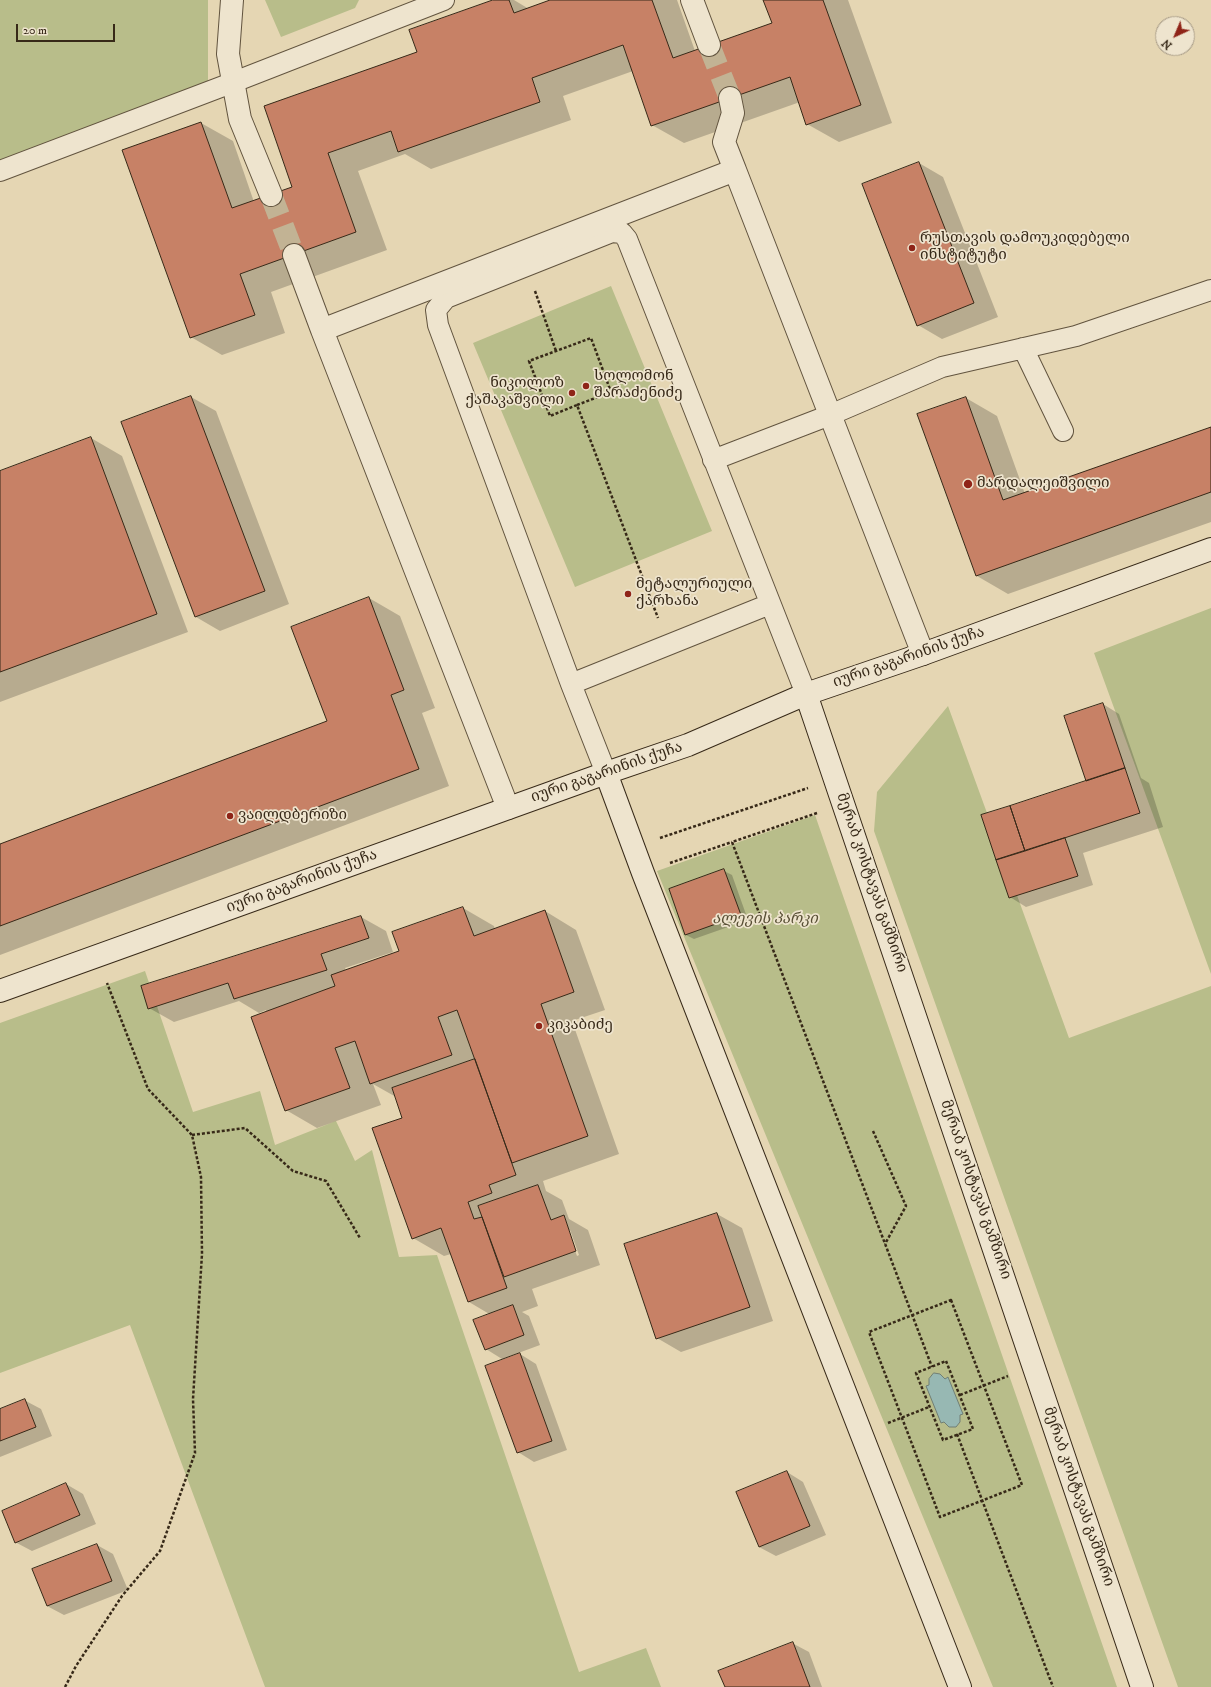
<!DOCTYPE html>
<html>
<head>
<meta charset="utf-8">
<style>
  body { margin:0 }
  #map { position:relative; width:1211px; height:1687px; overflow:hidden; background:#e5d6b3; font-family:"IM FELL DW Pica",serif }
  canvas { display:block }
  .north { position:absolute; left:1155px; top:16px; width:40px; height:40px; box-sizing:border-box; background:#eee4ce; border:1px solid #a59985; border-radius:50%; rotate:224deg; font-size:11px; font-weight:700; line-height:16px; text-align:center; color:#372918 }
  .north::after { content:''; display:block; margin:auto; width:14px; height:18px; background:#8f2418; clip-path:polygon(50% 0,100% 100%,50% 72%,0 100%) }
  .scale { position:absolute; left:16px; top:24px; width:99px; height:18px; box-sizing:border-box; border:2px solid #372918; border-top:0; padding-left:5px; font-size:12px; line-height:14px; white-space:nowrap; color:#372918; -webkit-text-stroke:3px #eee4ce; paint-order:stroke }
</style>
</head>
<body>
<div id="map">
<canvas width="1211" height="1687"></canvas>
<div class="north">N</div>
<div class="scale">20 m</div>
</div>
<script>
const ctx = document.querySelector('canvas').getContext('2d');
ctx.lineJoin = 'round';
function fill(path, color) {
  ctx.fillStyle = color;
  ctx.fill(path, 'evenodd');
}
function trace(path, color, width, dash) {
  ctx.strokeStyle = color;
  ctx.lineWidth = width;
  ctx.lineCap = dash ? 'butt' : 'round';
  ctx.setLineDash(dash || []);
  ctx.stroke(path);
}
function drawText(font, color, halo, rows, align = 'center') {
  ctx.font = font + ' "IM FELL DW Pica","Noto Serif Georgian",serif';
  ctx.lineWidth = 3.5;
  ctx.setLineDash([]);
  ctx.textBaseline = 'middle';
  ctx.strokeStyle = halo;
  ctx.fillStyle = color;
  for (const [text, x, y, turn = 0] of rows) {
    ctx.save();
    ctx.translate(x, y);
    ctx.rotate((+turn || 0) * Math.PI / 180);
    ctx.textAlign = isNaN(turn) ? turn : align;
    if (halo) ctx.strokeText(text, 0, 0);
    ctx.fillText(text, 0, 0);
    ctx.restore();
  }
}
fill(new Path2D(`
  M0 0H208V82L0 160Z
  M265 0H359L355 8 281 37Z
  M611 286 712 531 575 587 473 343Z
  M1211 608V974L1094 653Z
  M948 706 1069 1038 1211 986V1687H1178L874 831 877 792Z
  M815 815 1117 1687H993L657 871Z
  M145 971 193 1112 260 1091 275 1145 336 1121 355 1161 372 1150 399 1257 437 1255 579 1672 646 1648 661 1687H265L130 1325 0 1373V1023Z`), '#b8bd8a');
const water = new Path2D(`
  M934 1373 940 1374 945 1379 948 1377 963 1414 960 1415V1422L956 1427H949L944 1422 941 1423 926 1386 929 1385V1379Z`);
fill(water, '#97b8b3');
trace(water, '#717f75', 1);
fill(new Path2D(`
  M496 0H514L529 9 553 0H677L695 51 773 24 764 0H848L892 123 839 142 807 124 800 102 684 143 652 125 633 71 563 96 571 120 431 169 405 154 358 171 387 250 271 292 285 333 222 355 191 337 201 123 233 141 254 202 293 188 419 52Z
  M919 163 943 177 998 317 942 339 918 325Z
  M191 397 216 411 289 604 220 631 196 617 122 423Z
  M966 398 997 416 1025 494 1211 429V522L1008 594 977 576Z
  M91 438 122 456 188 632 0 702V472Z
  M369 598 400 616 435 708 422 713 449 786 0 955V846L329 722Z
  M1103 704 1119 714 1141 778 1149 783 1163 827 1083 853 1093 885 1026 907 1010 897 1087 781Z
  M724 871 732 875 748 920 694 939 686 935 670 890Z
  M463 908 494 926 495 929 545 911 576 930 605 1010 572 1021 619 1154 543 1181 546 1191 562 1200 569 1219 588 1230 600 1265 532 1289 538 1306 522 1312 529 1316 540 1345 502 1359 486 1349 491 1315 469 1302 451 1254 444 1256 413 1238 403 1118 396 1097 373 1084 381 1105 317 1128 286 1110 266 1010 259 1013 239 1001 174 1022 149 1008 142 987 361 917 386 931 393 952 345 968 346 971 400 952ZM568 1230H570L579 1255 577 1256Z
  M717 1214 742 1228 773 1321 681 1352 657 1338 625 1245Z
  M520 1354 536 1364 567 1450 534 1462 518 1452Z
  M24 1400 41 1409 52 1436 0 1457V1410Z
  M787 1472 803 1482 826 1535 776 1556 759 1547Z
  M66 1484 83 1494 96 1524 32 1551 15 1542Z
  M97 1545 113 1554 128 1590 64 1615 47 1606Z
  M792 1643 809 1652 822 1687H726Z`), '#0003');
const building = new Path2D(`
  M493 0H509L514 13 550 0H652L673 58 772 23 763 0H823L861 105 806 125 790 77 651 126 623 45 532 78 540 102 398 152 391 131 328 153 356 232 240 274 255 315 190 338 122 150 201 122 232 208 292 187 264 106 417 52 409 30Z
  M919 162 974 303 917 326 862 184Z
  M191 396 265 591 195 617 121 422Z
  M966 397 1003 500 1211 427V492L976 576 917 414Z
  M91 437 157 614 0 672V471Z
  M369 597 404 690 391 695 419 769 0 926V844L327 721 291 627Z
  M1103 703 1125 768 1086 781 1064 716Z
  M1125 768 1140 813 1025 851 1010 806Z
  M1010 806 1025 851 996 860 981 815Z
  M1065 838 1078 876 1009 898 996 860Z
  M724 869 741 915 685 935 669 889Z
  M463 907 474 936 545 910 574 992 541 1004 588 1136 512 1163 457 1010 438 1017 452 1055 370 1084 355 1041 335 1048 350 1088 285 1111 251 1017 335 986 331 975 399 951 392 932Z
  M361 916 369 938 321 954 327 970 234 999 228 983 148 1009 141 986Z
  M475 1059 516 1175 489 1185 492 1193 468 1202 474 1219 482 1217 507 1288 468 1302 441 1228 412 1239 372 1128 402 1118 392 1088Z
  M538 1185 551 1220 564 1215 576 1251 504 1277 478 1206Z
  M717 1213 750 1307 656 1339 624 1244Z
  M513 1305 524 1335 485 1350 473 1320Z
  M520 1353 552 1441 517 1453 485 1366Z
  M25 1399 36 1427 0 1441V1409Z
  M787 1471 810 1526 759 1547 736 1492Z
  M66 1483 80 1515 15 1543 2 1511Z
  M97 1544 112 1581 47 1606 32 1569Z
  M793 1642 810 1687H725L718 1671Z`);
fill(building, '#c78166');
trace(building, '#372918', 1);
trace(new Path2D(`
  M709 45 730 98
  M271 195 294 255`), '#c2b394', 22, [22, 11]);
const lane = new Path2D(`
  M0 171 234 82 444 0
  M1023 348 1063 431
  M713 460 830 415 942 367 1076 336 1211 290
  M571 684 770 604
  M606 773 571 684 438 325 436 310 446 298 612 232 622 233 627 239 806 694`);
const street = new Path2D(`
  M232 0 228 54 240 119 271 195
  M692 0 709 45
  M730 98 733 113 724 142 735 170
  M294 255 322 330
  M508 808 322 330 735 170 923 654`);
const secondary = new Path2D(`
  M806 694 1142 1687
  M606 773 643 873 960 1687
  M0 991 606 773 688 745 806 694 923 654 1211 549`);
trace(lane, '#62543f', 22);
trace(street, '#62543f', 24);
trace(secondary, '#372918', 24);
trace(new Path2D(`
  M535 291 556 351
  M577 405 611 392 591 338 529 361 550 416 577 405 658 618
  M817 813 732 842 932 1367
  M660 838 808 788
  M670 863 732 842
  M873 1131 906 1206 885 1244
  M192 1135 245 1128 293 1171 326 1181 360 1238
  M951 1300 1022 1485 940 1517 869 1332Z
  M946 1361 973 1429 943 1440 916 1373Z
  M960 1395 1008 1376
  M888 1423 929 1407
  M957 1434 1053 1687
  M65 1687 76 1666 122 1596 160 1551 195 1453 193 1399 202 1254 201 1177 192 1135 148 1089 107 983`), '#372918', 2.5, [3, 2]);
trace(lane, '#eee4ce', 20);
trace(street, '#eee4ce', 22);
trace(secondary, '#eee4ce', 22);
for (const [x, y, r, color] of [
  [912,248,4,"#8f2418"],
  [586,386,4,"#8f2418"],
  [572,393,4,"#8f2418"],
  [968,484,5,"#8f2418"],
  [628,594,4,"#8f2418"],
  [230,816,4,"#8f2418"],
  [539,1026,4,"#8f2418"]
]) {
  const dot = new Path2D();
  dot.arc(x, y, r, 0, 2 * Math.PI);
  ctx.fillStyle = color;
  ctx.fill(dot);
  trace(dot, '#eee4ce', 1.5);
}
drawText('15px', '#372918', '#eee4ce', [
  ["რუსთავის დამოუკიდებელი",920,239],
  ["ინსტიტუტი",920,256],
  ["სოლომონ",594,377],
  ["შარაძენიძე",594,394],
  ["ნიკოლოზ",564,384,"right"],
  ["ქაშაკაშვილი",564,401,"right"],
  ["მარდალეიშვილი",977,484],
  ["მეტალურიული",636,585],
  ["ქარხანა",636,602],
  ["ვაილდბერიზი",238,816],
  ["კიკაბიძე",547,1026]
], 'left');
drawText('15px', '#372918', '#eee4ce', [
  ["იური გაგარინის ქუჩა",909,658,-19],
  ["იური გაგარინის ქუჩა",607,773,-19],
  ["იური გაგარინის ქუჩა",302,882,-20],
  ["მერაბ კოსტავას გამზირი",871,883,71],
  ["მერაბ კოსტავას გამზირი",975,1190,71],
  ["მერაბ კოსტავას გამზირი",1078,1497,71]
]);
drawText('italic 15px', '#574e34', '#eee4ce', [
  ["ალევის პარკი",765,920]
]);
</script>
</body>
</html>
